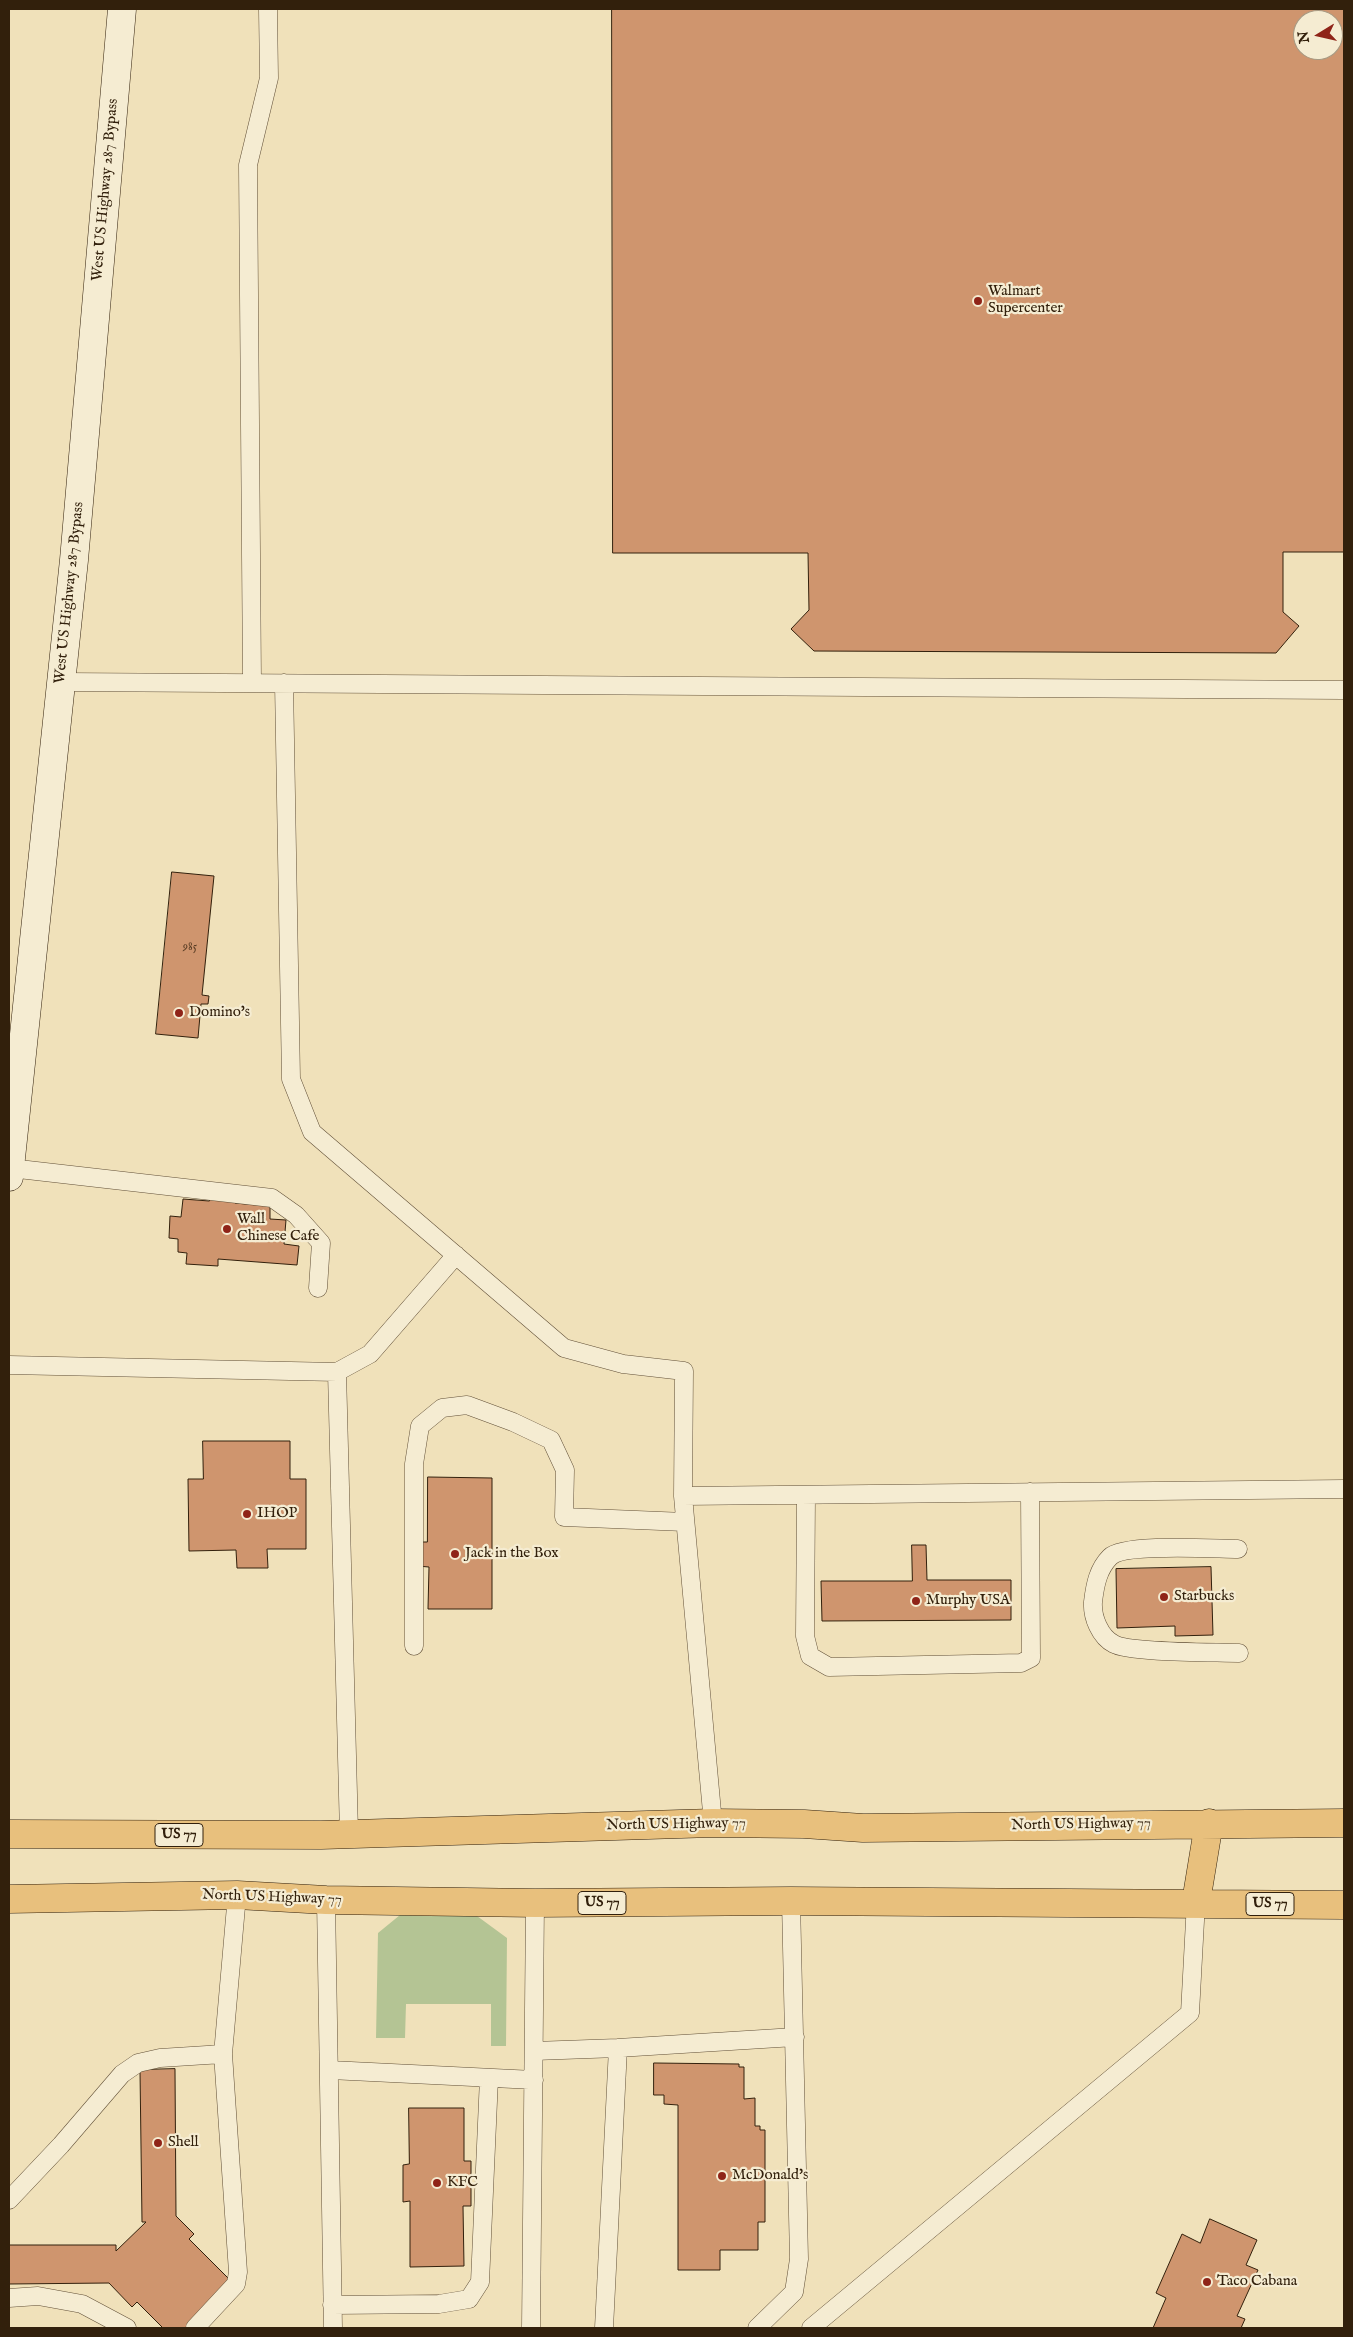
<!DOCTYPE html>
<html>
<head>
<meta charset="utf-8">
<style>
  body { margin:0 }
  #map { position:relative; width:1353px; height:2337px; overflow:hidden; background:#f0e1ba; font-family:"IM FELL English",serif }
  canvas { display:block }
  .frame { position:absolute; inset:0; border:10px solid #32200c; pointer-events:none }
  .north { position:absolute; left:1293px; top:10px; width:50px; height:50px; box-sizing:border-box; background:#f5ecd2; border:1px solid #a79a83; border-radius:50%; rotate:261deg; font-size:14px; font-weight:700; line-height:20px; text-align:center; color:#32200c }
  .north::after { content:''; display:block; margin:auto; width:18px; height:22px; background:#8f2418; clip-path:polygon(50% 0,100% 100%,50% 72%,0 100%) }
</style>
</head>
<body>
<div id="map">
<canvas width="1353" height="2337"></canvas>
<div class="frame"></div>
<div class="north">N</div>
</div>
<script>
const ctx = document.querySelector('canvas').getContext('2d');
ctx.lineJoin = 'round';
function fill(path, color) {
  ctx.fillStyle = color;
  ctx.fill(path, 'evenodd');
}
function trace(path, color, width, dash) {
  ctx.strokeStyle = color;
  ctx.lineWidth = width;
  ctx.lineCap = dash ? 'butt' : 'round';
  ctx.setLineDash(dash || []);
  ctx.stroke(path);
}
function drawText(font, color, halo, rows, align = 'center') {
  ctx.font = font + ' "IM FELL English",serif';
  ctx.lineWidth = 4.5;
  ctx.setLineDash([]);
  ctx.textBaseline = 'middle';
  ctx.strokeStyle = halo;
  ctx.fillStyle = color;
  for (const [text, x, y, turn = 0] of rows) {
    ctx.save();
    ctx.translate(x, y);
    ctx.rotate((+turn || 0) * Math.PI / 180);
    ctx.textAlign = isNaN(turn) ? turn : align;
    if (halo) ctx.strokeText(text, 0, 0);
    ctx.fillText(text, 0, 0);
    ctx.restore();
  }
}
fill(new Path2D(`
  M400 1915 477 1916 507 1938 506 2046H491V2004H406L405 2038H376L378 1933Z`), '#b4c494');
const building = new Path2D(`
  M612 9H1344V552H1283V612L1299 626 1276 653 814 651 791 629 809 610 808 553H613ZM1303 20H1333V50H1303Z
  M172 872 214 876 202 995 209 996 208 1004H201L198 1038 156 1034Z
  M210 1195 235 1196V1203L270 1206V1219L286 1220 284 1244 299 1246 297 1265 218 1259V1266L186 1264 187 1253 178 1252V1239L169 1238 170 1216 181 1217 183 1199 209 1201Z
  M203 1441H290V1479H306V1549H267L268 1568H237L236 1550 189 1551 188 1479H203Z
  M428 1477 492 1478V1609H428L429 1567 417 1566V1542H427Z
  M912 1545H926L927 1580H1011V1620L822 1621 821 1581H912Z
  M1211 1567 1213 1635 1175 1636V1626L1117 1628 1116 1569Z
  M654 2063 739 2064V2067H744V2099L755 2098V2126H760V2130H765V2222H758V2250H720V2270H678V2105L664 2104V2095H654Z
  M175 2069 176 2216 194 2234 189 2239 232 2282 187 2328H163L137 2302 132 2307 109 2283 9 2284V2245H116V2251L146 2222H142L140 2070Z
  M409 2108H464V2161H471V2206H463L464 2266 410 2267V2201L403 2202V2165L409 2164Z
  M1210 2219 1257 2240 1246 2265 1258 2270 1237 2316 1245 2319 1241 2328H1153L1166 2298 1156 2293 1182 2234 1200 2243Z`);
fill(building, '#cf956e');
trace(building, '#32200c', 1);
const service = new Path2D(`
  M61 682 1344 690
  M252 683 248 165 269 78 268 9
  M284 683 291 1079 312 1132 564 1348 623 1364 684 1371 683 1496 1344 1489
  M10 1168 272 1198 296 1215 321 1243 318 1288
  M9 1365 337 1372 370 1354 456 1255
  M337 1372 349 1833
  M806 1495 805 1636 810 1656 829 1667 1021 1663 1031 1658 1030 1492
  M683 1496 713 1823
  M1238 1549C1215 1549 1124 1543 1110 1557 1098 1569 1095 1585 1093 1602 1092 1617 1100 1637 1114 1644 1130 1653 1216 1652 1239 1653
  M414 1646V1464L420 1426 442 1408 467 1405 513 1422 551 1440 565 1470 564 1517 685 1522
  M326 1900 333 2328
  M618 2048 795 2037
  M534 2051 618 2048 604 2328
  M330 2070 534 2080
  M9 2200 61 2145 122 2074 138 2063 160 2058 223 2054 237 1895
  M9 2298 38 2296 82 2304 127 2328
  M332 2305 439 2304 469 2299 480 2282 489 2078
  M195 2328 236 2284 238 2272 223 2054
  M531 2328 535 1903
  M757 2328 794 2292 799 2259 791 1901
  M811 2328 1190 2013 1196 1902`);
const secondary = new Path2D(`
  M9 1177 74 560 122 9`);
const primary = new Path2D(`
  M9 1834 321 1835 713 1823 804 1824 863 1828 1344 1823
  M9 1899 237 1895 326 1900 535 1903 791 1901 1344 1905
  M1196 1902 1209 1823`);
trace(service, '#625038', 19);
trace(secondary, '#32200c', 29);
trace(primary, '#32200c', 29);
trace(service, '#f5ecd2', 18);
trace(secondary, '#f5ecd2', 28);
trace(primary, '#e8c07d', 28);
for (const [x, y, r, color] of [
  [978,301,5,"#8f2418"],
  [179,1013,5,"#8f2418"],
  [227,1229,5,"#8f2418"],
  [247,1514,5,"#8f2418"],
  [455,1554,5,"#8f2418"],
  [1164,1597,5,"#8f2418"],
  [916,1601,5,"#8f2418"],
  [158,2143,5,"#8f2418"],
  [722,2176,5,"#8f2418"],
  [437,2183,5,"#8f2418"],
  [1207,2282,5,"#8f2418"]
]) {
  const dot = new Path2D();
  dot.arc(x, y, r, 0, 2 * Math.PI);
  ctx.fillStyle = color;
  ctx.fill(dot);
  trace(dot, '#f5ecd2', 2);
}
drawText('12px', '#593d24', null, [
  ["985",190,948]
]);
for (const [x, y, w] of [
  [179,1835,48],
  [602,1903,48],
  [1270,1904,48]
]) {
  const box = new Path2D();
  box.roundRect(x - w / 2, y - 11.5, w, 23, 4);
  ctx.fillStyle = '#f5ecd2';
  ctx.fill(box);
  trace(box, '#32200c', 1);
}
drawText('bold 14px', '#32200c', null, [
  ["US 77",179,1835],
  ["US 77",602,1903],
  ["US 77",1270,1904]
]);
drawText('15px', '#32200c', '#f5ecd2', [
  ["West US Highway 287 Bypass",106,190,-85],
  ["West US Highway 287 Bypass",70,593,-84],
  ["North US Highway 77",676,1825,-1],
  ["North US Highway 77",1081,1825,-1],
  ["North US Highway 77",272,1898,2]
]);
drawText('15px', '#32200c', '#f5ecd2', [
  ["Walmart",988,292],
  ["Supercenter",988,309],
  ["Domino's",189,1013],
  ["Wall",237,1220],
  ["Chinese Cafe",237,1237],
  ["IHOP",257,1514],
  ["Jack in the Box",465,1554],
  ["Starbucks",1174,1597],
  ["Murphy USA",926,1601],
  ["Shell",168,2143],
  ["McDonald's",732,2176],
  ["KFC",447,2183],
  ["Taco Cabana",1217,2282]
], 'left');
</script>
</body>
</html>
